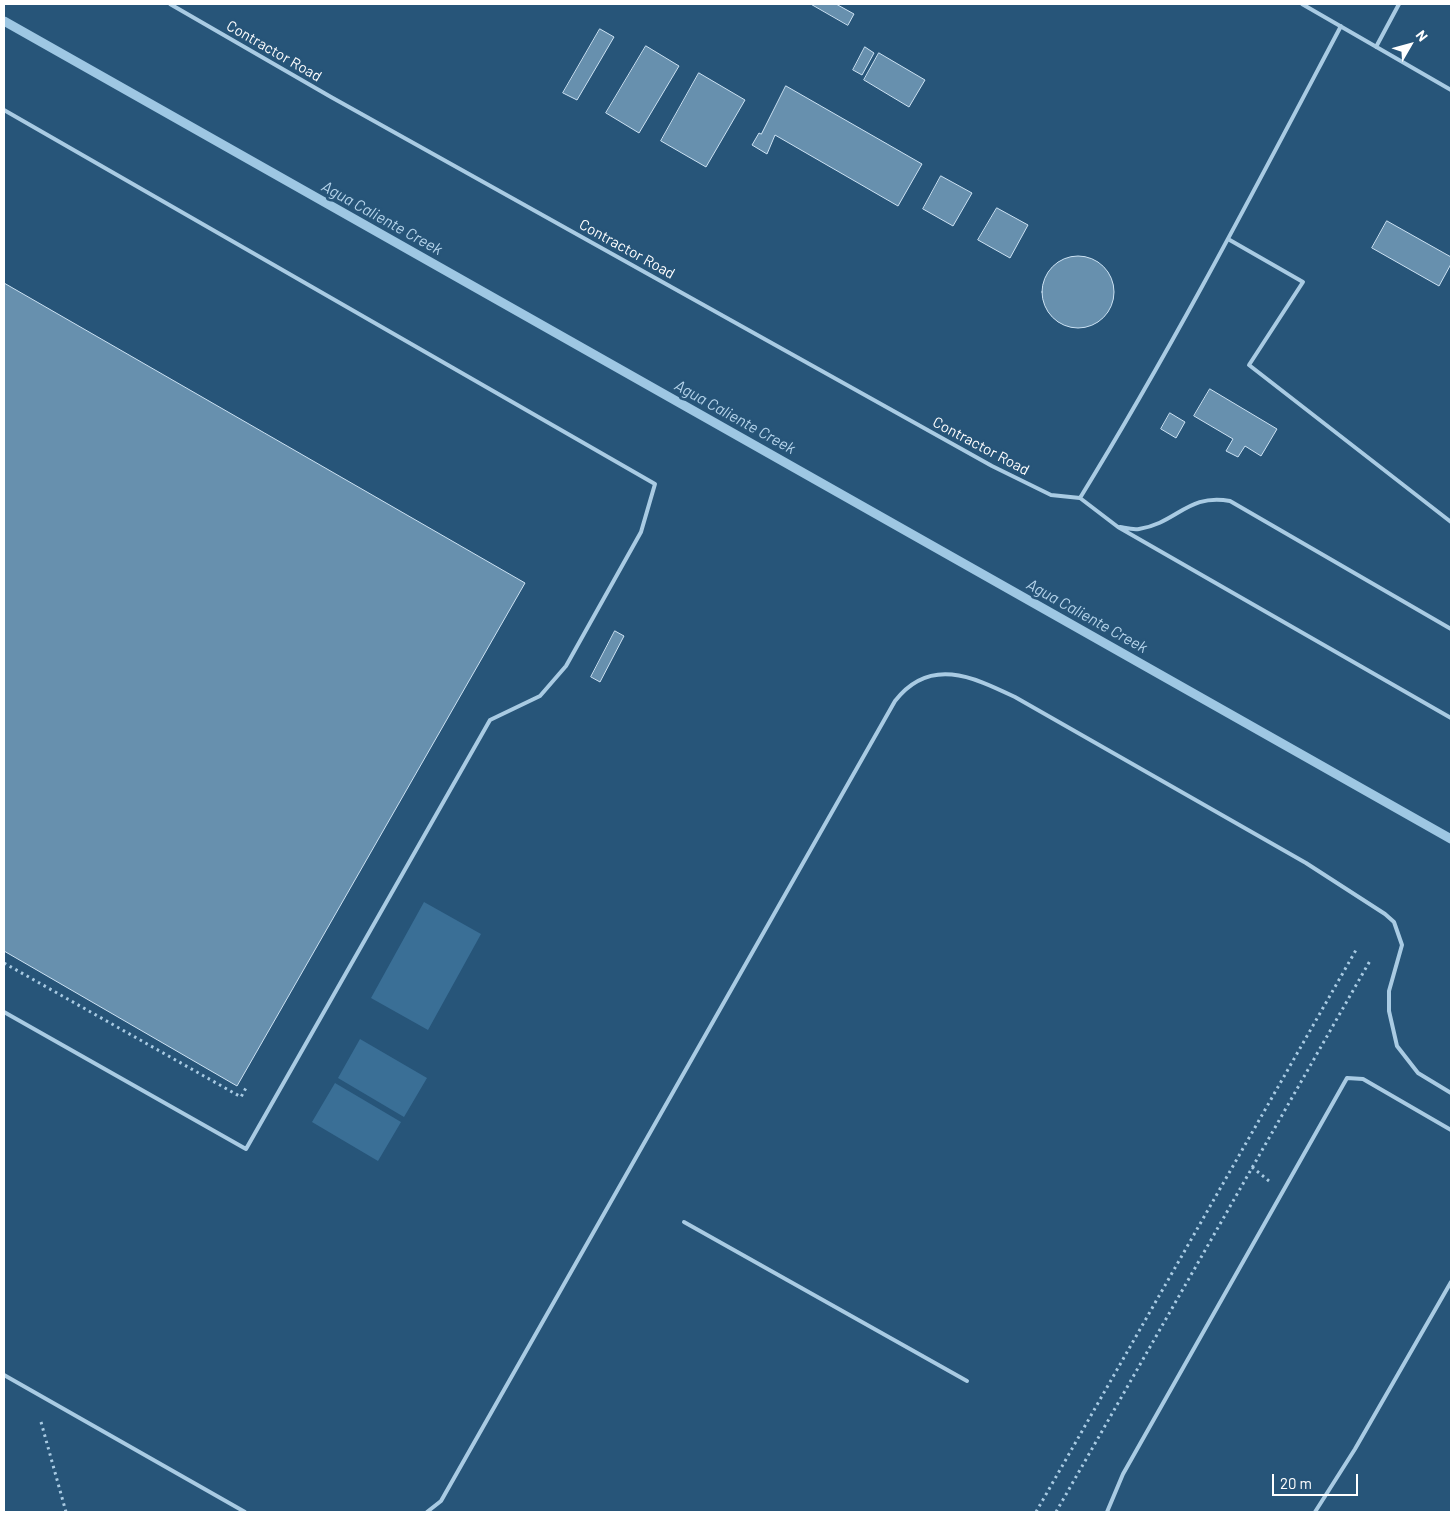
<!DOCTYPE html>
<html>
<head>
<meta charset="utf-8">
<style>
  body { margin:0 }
  #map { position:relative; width:1455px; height:1516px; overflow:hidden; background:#275579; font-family:Barlow,sans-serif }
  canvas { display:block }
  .frame { position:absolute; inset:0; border:5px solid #fff; pointer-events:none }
  .north { position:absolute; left:1385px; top:20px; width:50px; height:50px; -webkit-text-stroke:4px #275579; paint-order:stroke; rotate:52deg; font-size:14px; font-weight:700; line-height:20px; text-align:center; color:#fff }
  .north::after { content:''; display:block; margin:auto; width:18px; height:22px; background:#fff; clip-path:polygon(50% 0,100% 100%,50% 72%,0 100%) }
  .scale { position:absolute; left:1272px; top:1474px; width:86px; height:22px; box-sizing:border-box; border:2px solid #fff; border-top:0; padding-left:6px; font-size:15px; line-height:18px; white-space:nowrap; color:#fff; -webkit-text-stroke:4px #275579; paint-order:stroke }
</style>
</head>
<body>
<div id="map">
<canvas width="1455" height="1516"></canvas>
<div class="frame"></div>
<div class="north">N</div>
<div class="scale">20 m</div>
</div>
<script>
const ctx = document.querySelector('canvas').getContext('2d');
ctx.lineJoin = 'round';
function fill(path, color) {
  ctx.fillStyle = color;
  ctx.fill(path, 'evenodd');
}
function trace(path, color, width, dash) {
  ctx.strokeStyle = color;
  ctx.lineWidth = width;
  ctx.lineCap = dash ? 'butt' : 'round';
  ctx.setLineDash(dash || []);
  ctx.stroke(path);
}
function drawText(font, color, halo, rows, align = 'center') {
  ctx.font = font + ' Barlow,sans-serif';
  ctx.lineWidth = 5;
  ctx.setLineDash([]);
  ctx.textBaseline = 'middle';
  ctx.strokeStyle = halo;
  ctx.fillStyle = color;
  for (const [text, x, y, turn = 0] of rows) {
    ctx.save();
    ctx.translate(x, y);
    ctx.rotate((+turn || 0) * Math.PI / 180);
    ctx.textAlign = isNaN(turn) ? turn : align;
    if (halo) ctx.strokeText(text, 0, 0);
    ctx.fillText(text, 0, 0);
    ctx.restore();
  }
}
fill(new Path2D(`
  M424 902 481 934 428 1030 371 998Z
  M360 1039 427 1078 404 1117 338 1078Z
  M335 1083 401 1122 378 1161 312 1122Z`), '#3a6f96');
trace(new Path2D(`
  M4 21 1451 839`), '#9ec7e3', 9);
const building = new Path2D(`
  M811 4H836L854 14 848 25Z
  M600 29 614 37 577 100 563 93Z
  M646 46 679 66 639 133 606 113Z
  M865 47 874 53 862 75 853 70Z
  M879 53 925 80 909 107 864 80Z
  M699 73 745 100 706 167 661 141Z
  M786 86 922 164 898 206 775 135 767 154 752 145 759 133 761 134Z
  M941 176 972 193 953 226 923 209Z
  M997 208 1028 225 1010 258 978 240Z
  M1387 221 1451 257V264L1439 286 1372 248Z
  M1042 292a36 36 0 1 1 72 0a36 36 0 1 1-72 0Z
  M4 283 525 583 237 1086 4 951Z
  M1210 389 1277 429 1261 456 1245 446 1238 457 1226 451 1233 439 1194 416Z
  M1170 413 1185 422 1176 438 1161 429Z
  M615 631 624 636 600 682 591 677Z`);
fill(building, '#6790ae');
trace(building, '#cce2f3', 1);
trace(new Path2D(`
  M4 963 241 1097 247 1086
  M1252 1167 1269 1181
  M41 1422 66 1512
  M1036 1512 1356 950
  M1056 1512 1371 959`), '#a9cbe3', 3, [2.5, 4]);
trace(new Path2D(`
  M170 4 331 97 992 466 1051 495 1080 498
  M1302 4 1451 90
  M1376 47 1399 4
  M4 110 655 484 641 532 566 666 540 696 490 720 246 1149 4 1012
  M1228 239 1303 282 1249 365 1451 522
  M1080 498C1174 345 1257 185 1341 26
  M1080 498 1118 527 1451 718
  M1120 527C1126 528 1133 530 1139 529 1177 523 1188 493 1230 501L1451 629
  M684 1222 967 1381
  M4 1375 245 1512
  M427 1512 441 1501 895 701C930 656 973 677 1015 697L1306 863 1385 914 1394 922 1402 945 1389 991V1011L1397 1046 1418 1073 1451 1093
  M1107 1512 1123 1474 1347 1078 1363 1079 1451 1130
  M1315 1512 1355 1449 1451 1282`), '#a9cbe3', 4);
drawText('15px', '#fff', '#275579', [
  ["Contractor Road",274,51,30],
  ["Contractor Road",627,249,29],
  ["Contractor Road",981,446,28]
]);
drawText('italic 16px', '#b5d4eb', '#275579', [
  ["Agua Caliente Creek",382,218,29],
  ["Agua Caliente Creek",735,417,29],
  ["Agua Caliente Creek",1087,616,29]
]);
</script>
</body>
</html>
